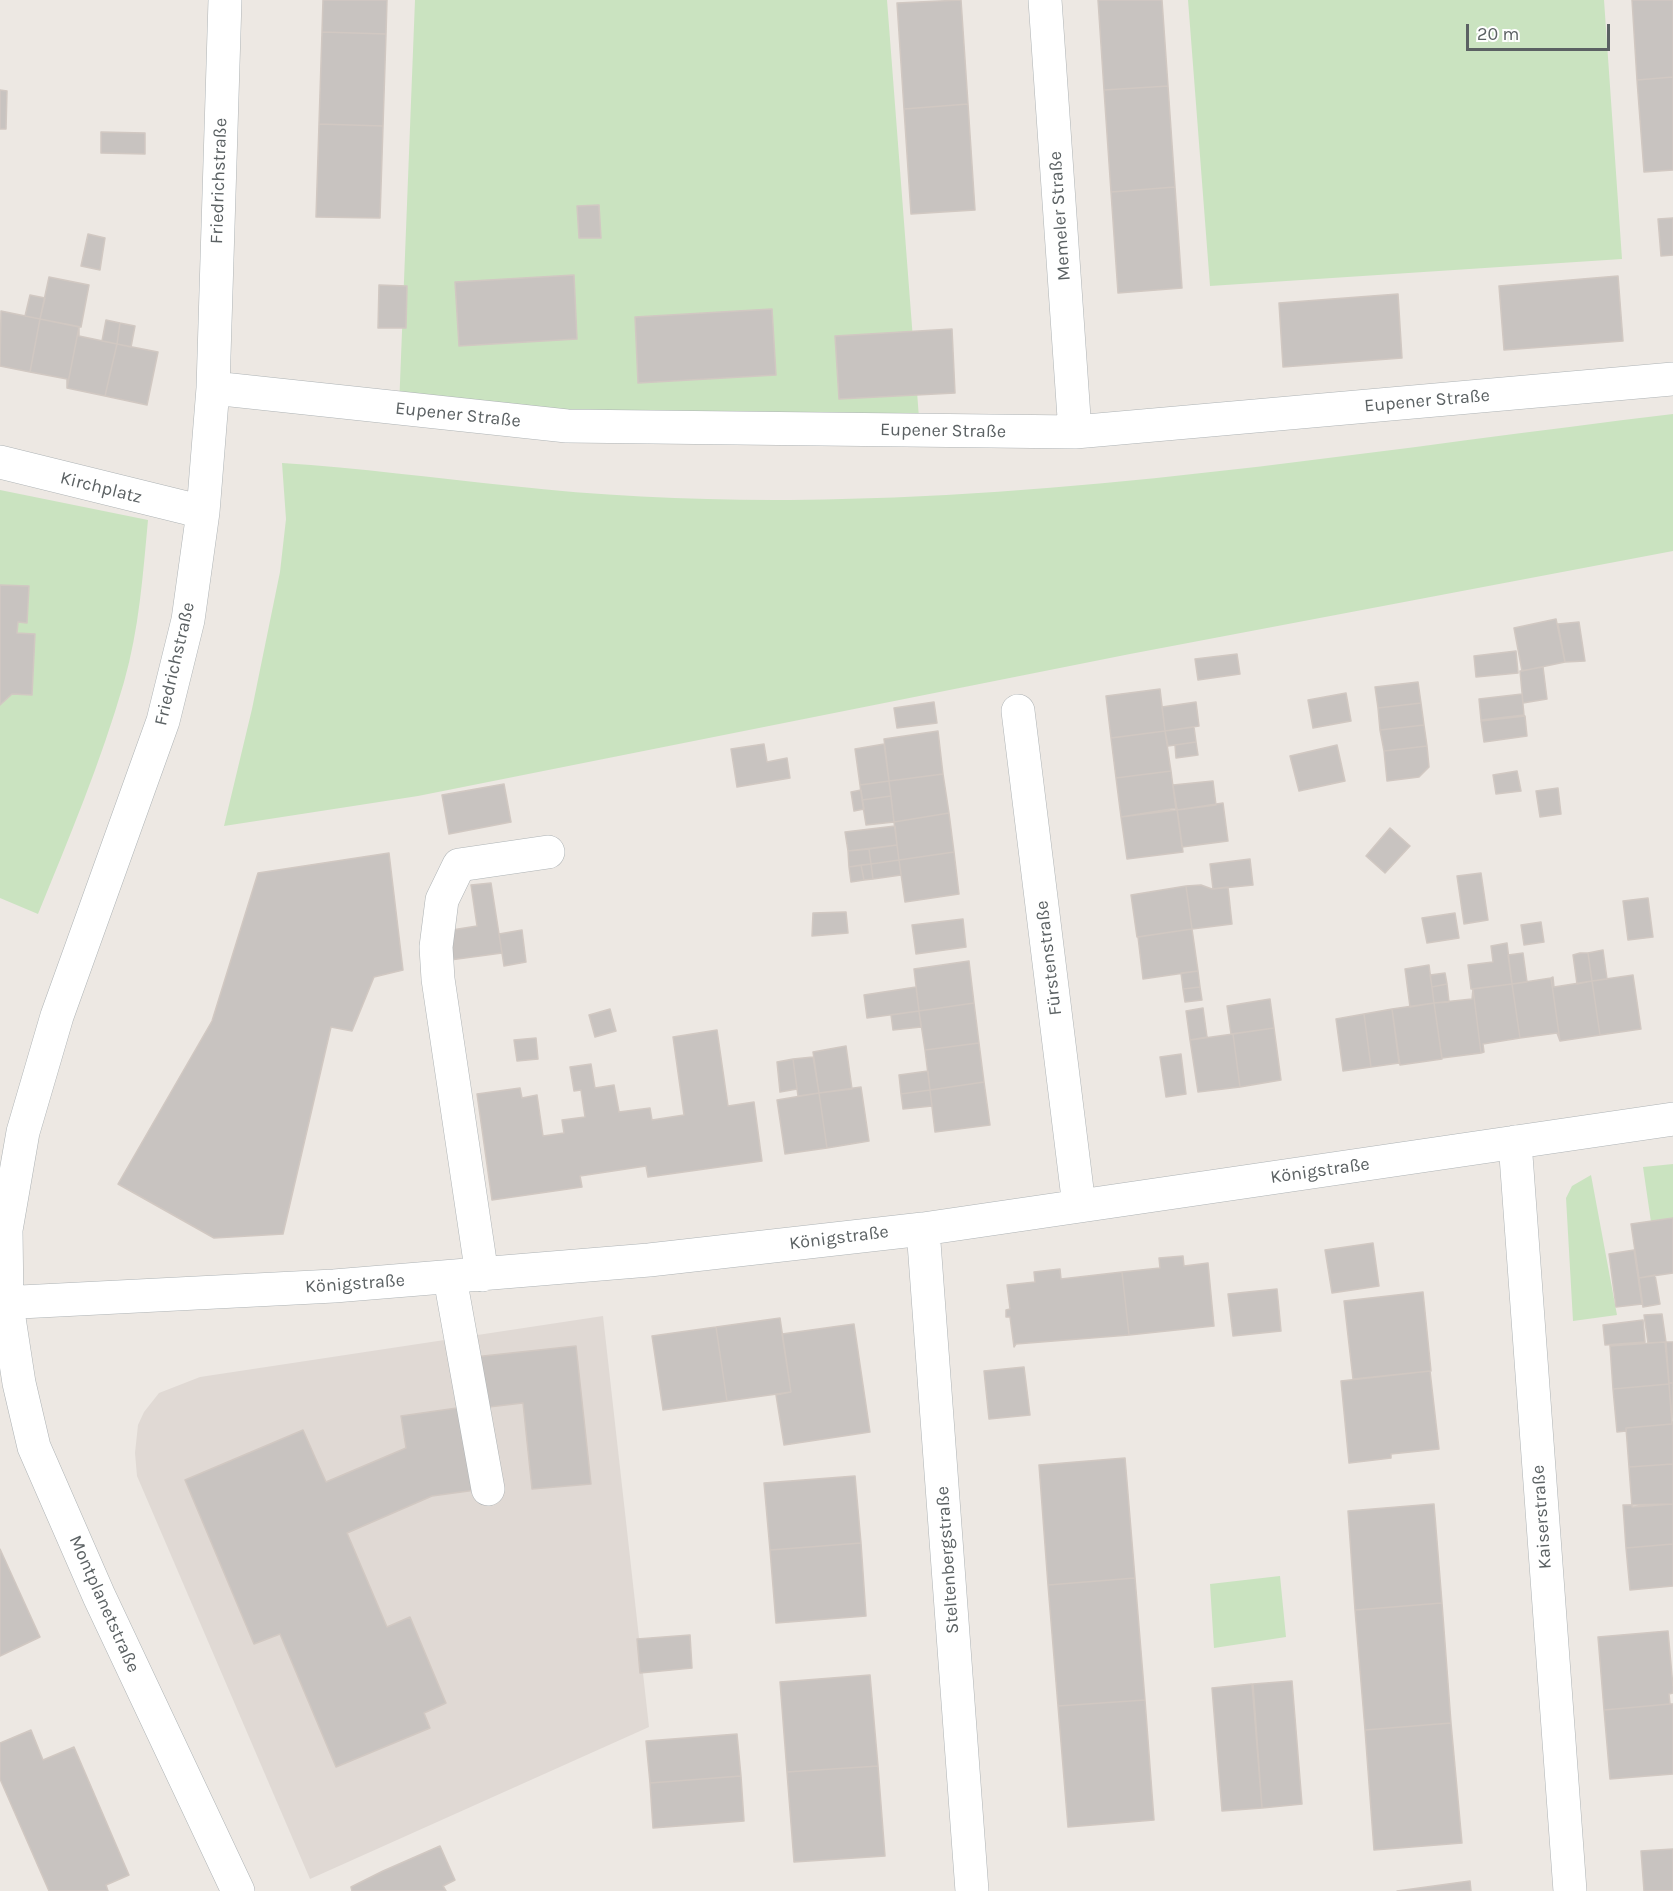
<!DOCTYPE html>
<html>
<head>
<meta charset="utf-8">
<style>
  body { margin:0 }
  #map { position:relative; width:1673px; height:1891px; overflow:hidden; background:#ede8e3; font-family:Karla,sans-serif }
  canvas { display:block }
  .scale { position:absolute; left:1466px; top:24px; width:144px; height:27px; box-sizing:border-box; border:3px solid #5b6163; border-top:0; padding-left:8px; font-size:18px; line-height:21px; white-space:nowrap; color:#5b6163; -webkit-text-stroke:4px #fff; paint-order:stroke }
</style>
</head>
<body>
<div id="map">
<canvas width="1673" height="1891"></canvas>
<div class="scale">20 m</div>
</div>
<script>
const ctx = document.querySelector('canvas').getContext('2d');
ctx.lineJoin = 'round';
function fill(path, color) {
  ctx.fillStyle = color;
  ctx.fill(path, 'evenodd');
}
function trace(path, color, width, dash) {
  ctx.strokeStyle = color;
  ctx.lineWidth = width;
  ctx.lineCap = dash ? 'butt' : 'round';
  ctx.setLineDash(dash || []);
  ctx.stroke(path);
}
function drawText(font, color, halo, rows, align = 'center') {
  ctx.font = font + ' Karla,sans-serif';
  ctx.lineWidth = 6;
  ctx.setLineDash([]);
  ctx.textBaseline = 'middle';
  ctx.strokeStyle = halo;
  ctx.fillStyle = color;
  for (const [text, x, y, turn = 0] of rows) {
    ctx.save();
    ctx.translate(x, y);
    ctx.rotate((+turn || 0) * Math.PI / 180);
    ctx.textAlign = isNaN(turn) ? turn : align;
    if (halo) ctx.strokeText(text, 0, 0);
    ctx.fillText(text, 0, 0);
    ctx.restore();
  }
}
fill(new Path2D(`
  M603 1316 649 1727 310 1879 137 1476 135 1453 138 1425 144 1412 159 1393 200 1377Z`), '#e0d9d4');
fill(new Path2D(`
  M415 0H887L920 431 399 408Z
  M1188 0H1604L1622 259 1210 286Z
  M1673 414V551L1130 654 418 796 224 826 252 709 280 572 286 519 282 463C359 468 435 478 512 486 618 498 735 502 842 499 1120 493 1397 447 1673 414Z
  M0 490 148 520C143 574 139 630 124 682 101 762 69 838 38 914L0 898V705L12 694 32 695 35 634 17 633 18 622 27 623 29 587 0 585Z
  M1673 1164V1219L1651 1222 1643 1167Z
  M1591 1175 1617 1315 1573 1321 1566 1198 1572 1186Z
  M1280 1576 1286 1637 1214 1648 1210 1584Z`), '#cae3c0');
const building = new Path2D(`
  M323 0H387L386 34 322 32Z
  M961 0 968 104 904 109 897 3Z
  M1098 0H1162L1168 86 1104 90Z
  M1632 0H1673V77L1637 80Z
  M322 32 386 34 383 126 319 124Z
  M1673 77V170L1644 172 1637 80Z
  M1168 86 1175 187 1111 192 1104 90Z
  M0 90 7 91 6 129H0Z
  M968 104 975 210 911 214 904 109Z
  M319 124 383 126 380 218 316 217Z
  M101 132 145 133V154L101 153Z
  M1175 187 1182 288 1118 293 1111 192Z
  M599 205 601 238H579L577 206Z
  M1673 218V255L1661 256 1658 219Z
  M88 234 105 238 100 270 81 266Z
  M574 275 577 339 459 346 455 282Z
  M1618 276 1623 341 1504 350 1499 286Z
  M49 277 89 285 81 327 40 319Z
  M379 285 407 286 406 328H378Z
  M1398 294 1402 358 1283 367 1279 303Z
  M30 295 45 298 40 319 25 316Z
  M772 309 776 375 638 383 635 317Z
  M1 311 40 319 30 372 0 366Z
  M40 319 79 327 67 388V379L30 372Z
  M106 320 120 323 117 344 102 341Z
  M120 323 135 326 131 347 117 344Z
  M79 327V336L117 344 105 396 67 388Z
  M952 329 955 393 839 399 835 336Z
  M117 344 158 352 147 405 105 396Z
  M0 585 29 586 27 623 18 622 17 633 35 634 32 695 12 694 0 705Z
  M1556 619 1565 662 1522 671 1514 628Z
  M1579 622 1585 661 1565 662 1558 624Z
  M1516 651 1518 673 1476 677 1474 656Z
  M1237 654 1240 674 1198 680 1195 659Z
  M1543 667 1547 699 1523 703 1520 671Z
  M1418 682 1421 703 1378 708 1375 687Z
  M1160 689 1165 731 1111 738 1106 696Z
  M1346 693 1351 721 1313 728 1308 700Z
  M1522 694 1524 715 1481 720 1479 699Z
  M934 702 937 723 897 728 894 708Z
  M1196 702 1199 726 1165 731 1162 707Z
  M1421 703 1424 725 1380 730 1378 708Z
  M1525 716 1527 736 1484 742 1481 721Z
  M1424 725 1427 746 1384 751 1380 730Z
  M1194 727 1196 742 1168 746 1165 731Z
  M938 731 943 774 889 781 884 739Z
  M1165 731 1171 771 1116 778 1111 738Z
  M1196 742 1198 755 1176 758 1175 745Z
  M764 744 767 762 787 758 790 778 737 787 731 749Z
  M884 744 889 781 860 785 855 749Z
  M1337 745 1345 781 1299 791 1290 756Z
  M1427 746 1429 767 1419 777 1387 781 1384 751Z
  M1171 771 1176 810 1121 817 1116 778Z
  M1517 771 1521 791 1496 794 1493 775Z
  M943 774 949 813 894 822 889 781Z
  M889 781 891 796 862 800 860 785Z
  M1213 781 1216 805 1177 810 1173 785Z
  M504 784 511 822 449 834 442 795Z
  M1558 788 1561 814 1540 817 1536 791Z
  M861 790 864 809 854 811 851 792Z
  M891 796 894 822 866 825 862 800Z
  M1223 803 1228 841 1182 847 1177 810Z
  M1177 808 1183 852 1127 859 1121 817Z
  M949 813 954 852 899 860 894 822Z
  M895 826 897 845 848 851 845 832Z
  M1390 828 1410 846 1385 873 1366 856Z
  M897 845 899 860 871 864 869 849Z
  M869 849 871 864 849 867 848 851Z
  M954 852 959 894 905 902 899 860Z
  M389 853 403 970 374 977 352 1031 331 1027 283 1234 214 1238 118 1184 212 1021 258 873Z
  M1250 859 1253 885 1213 889 1210 864Z
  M899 860 901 875 873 879 871 864Z
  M871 864 873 879 864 880 861 865Z
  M861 865 864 880 851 882 849 867Z
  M1481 873 1488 920 1464 924 1457 876Z
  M491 883 502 953 450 960 452 930 477 926 471 885Z
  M1201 885 1212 889 1228 887 1232 924 1192 929 1186 886Z
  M1186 886 1192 929 1137 937 1131 895Z
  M1648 898 1653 937 1628 940 1623 901Z
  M846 912 848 933 812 936 813 913Z
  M1455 913 1459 938 1427 943 1422 918Z
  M963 919 966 947 916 954 912 925Z
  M1541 922 1544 942 1524 945 1521 925Z
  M1192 929 1198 971 1143 979 1138 937Z
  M522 930 526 962 504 966 499 934Z
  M1507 943 1512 984 1471 989 1468 965 1493 962 1491 946Z
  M1603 950 1607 979 1592 981 1588 953Z
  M1523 953 1527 982 1512 984 1508 955Z
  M1580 953H1588L1592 981 1577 984 1573 955Z
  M969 961 974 1003 919 1011 914 969Z
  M1429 965 1434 1003 1410 1007 1405 969Z
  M1198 971 1200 987 1183 989 1181 973Z
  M1445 973 1447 984 1432 987 1430 975Z
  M1633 975 1641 1029 1600 1035 1592 981Z
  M1553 977 1554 987 1592 981 1600 1035 1560 1041 1551 978Z
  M1551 978 1560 1041 1557 1033 1520 1038 1512 984Z
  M1447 984 1449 1002 1434 1003 1432 987Z
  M1512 984 1520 1038 1483 1044 1484 1052 1481 1053 1473 989Z
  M916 987 919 1011 867 1018 864 995Z
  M1200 987 1202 1000 1185 1002 1183 989Z
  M1473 989 1481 1053 1442 1058 1434 1003 1472 999Z
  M1270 999 1274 1028 1231 1034 1227 1006Z
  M974 1003 979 1043 925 1050 919 1011Z
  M1434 1003 1442 1059 1400 1065 1392 1009Z
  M1203 1008 1207 1037 1190 1040 1186 1011Z
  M610 1009 616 1031 595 1037 589 1015Z
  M1392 1009 1399 1063 1371 1067 1364 1014Z
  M919 1011 921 1027 893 1030 891 1015Z
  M1364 1014 1371 1067 1343 1071 1336 1019Z
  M1274 1028 1281 1080 1240 1087 1233 1034Z
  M717 1030 728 1106 754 1102 762 1161 648 1177 646 1166 580 1176 582 1187 492 1200 477 1094 520 1088 522 1098 537 1095 543 1136 564 1133 562 1120 585 1117 581 1090 574 1091 570 1067 591 1064 595 1088 614 1085 619 1112 650 1108 652 1120 684 1115 673 1037Z
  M1233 1034 1240 1087 1198 1092 1190 1040Z
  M536 1038 538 1059 517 1061 514 1040Z
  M979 1043 984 1082 930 1090 925 1050Z
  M846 1046 852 1089 819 1093 813 1052Z
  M1181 1054 1186 1094 1166 1097 1160 1057Z
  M813 1057 819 1093 798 1096 793 1059Z
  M793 1059 797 1089 780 1092 777 1062Z
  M928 1071 930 1090 901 1094 899 1075Z
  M984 1082 990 1125 935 1132 930 1090Z
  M861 1087 869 1141 827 1148 819 1093Z
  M930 1090 932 1106 903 1109 901 1094Z
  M819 1093 827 1148 785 1154 777 1100Z
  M1673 1218V1273L1639 1278 1631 1224Z
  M1373 1243 1379 1286 1332 1293 1325 1250Z
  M1634 1250 1642 1304 1616 1307 1609 1254Z
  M1183 1256 1184 1266 1208 1263 1214 1326 1129 1335 1122 1272 1160 1268 1159 1258Z
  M1060 1269 1061 1279 1122 1272 1129 1335 1016 1344 1014 1347 1010 1317H1006V1310L1010 1309 1007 1285 1035 1282 1034 1272Z
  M1655 1275 1660 1304 1643 1307 1639 1278Z
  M1277 1289 1281 1331 1233 1336 1228 1294Z
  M1423 1292 1431 1371 1353 1379 1344 1301Z
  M1662 1314 1666 1342 1648 1343 1644 1315Z
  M780 1318 791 1392 727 1401 716 1327Z
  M1643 1320 1645 1342 1605 1345 1603 1325Z
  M854 1324 870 1432 784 1445 776 1395 791 1392 782 1334Z
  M716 1327 727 1401 663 1410 652 1336Z
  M1665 1342 1669 1384 1613 1389 1610 1346Z
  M1666 1342H1673V1383H1669Z
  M576 1346 591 1484 532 1489 523 1403 480 1408 474 1357Z
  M1024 1367 1030 1415 989 1419 984 1371Z
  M1430 1371 1439 1449 1391 1454V1458L1349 1463 1341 1381Z
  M1669 1383H1673L1672 1422 1669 1384Z
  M1669 1384 1672 1424 1626 1428V1431L1617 1432 1613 1389Z
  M464 1407 476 1490 432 1496 347 1533 387 1627 410 1617 446 1703 424 1713 430 1728 336 1767 280 1634 254 1644 185 1480 303 1430 326 1482 406 1448 401 1416Z
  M1672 1422H1673V1464L1629 1467 1626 1428 1672 1424Z
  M1125 1458 1135 1578 1048 1585 1039 1465Z
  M1673 1464V1504L1632 1507 1629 1467Z
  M855 1476 861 1543 770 1550 764 1483Z
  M1434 1504 1442 1603 1355 1610 1348 1511Z
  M1673 1504V1544L1626 1548 1623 1505Z
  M861 1543 866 1616 776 1623 770 1550Z
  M1673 1544V1586L1630 1590 1626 1548Z
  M0 1549 40 1637 0 1656Z
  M1135 1578 1145 1700 1058 1706 1048 1585Z
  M1442 1603 1451 1723 1365 1730 1355 1610Z
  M1668 1631 1673 1687V1693L1669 1694 1670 1704 1604 1710 1598 1637Z
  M690 1635 692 1668 640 1673 637 1639Z
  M870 1675 878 1766 787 1772 780 1682Z
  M1292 1681 1302 1804 1262 1808 1253 1684Z
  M1252 1684 1262 1808 1222 1811 1212 1688Z
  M1145 1700 1154 1820 1068 1827 1058 1706Z
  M1670 1704H1673V1774L1610 1779 1604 1710Z
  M1451 1723 1462 1843 1374 1850 1365 1730Z
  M31 1730 43 1760 74 1747 129 1875 106 1885 108 1891H49L0 1779V1743Z
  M737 1734 741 1776 650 1783 646 1741Z
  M878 1766 885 1856 794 1862 787 1772Z
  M741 1776 744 1821 653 1828 650 1783Z
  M440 1846 455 1880 443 1886 446 1891H352L351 1887 383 1871Z
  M1673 1849V1891H1644L1641 1851Z
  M1470 1881 1471 1891H1397Z`);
fill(building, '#c8c3c0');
trace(building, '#d1c8c2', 1.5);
const minor = new Path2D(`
  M225 0 213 388 203 512 188 620 163 721 57 1016 23 1132 6 1230 7 1305 19 1383 34 1447 99 1596 238 1891
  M1045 0 1075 432
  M213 388 567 426 1075 432 1673 379
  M0 462 203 512
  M1018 711 1079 1206
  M1515 1142 1570 1891
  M923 1229 972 1891
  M482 1275 438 979 436 947 442 900 459 865 548 852
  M450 1278 488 1489
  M0 1303 334 1286 649 1260 923 1229 1673 1119`);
trace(minor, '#aeb3b5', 34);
trace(minor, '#fff', 33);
drawText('18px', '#5b6163', '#fff', [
  ["Friedrichstraße",219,181,-88],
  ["Memeler Straße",1060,216,-94],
  ["Eupener Straße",1427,401,-5],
  ["Eupener Straße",458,415,6],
  ["Eupener Straße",943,431,1],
  ["Kirchplatz",101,488,14],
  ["Friedrichstraße",175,664,-77],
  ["Fürstenstraße",1049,958,-97],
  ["Königstraße",1320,1171,-8],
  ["Königstraße",839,1238,-7],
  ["Königstraße",355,1284,-4],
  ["Kaiserstraße",1542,1517,-94],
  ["Steltenbergstraße",948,1560,-94],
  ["Montplanetstraße",104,1604,66]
]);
</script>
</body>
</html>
